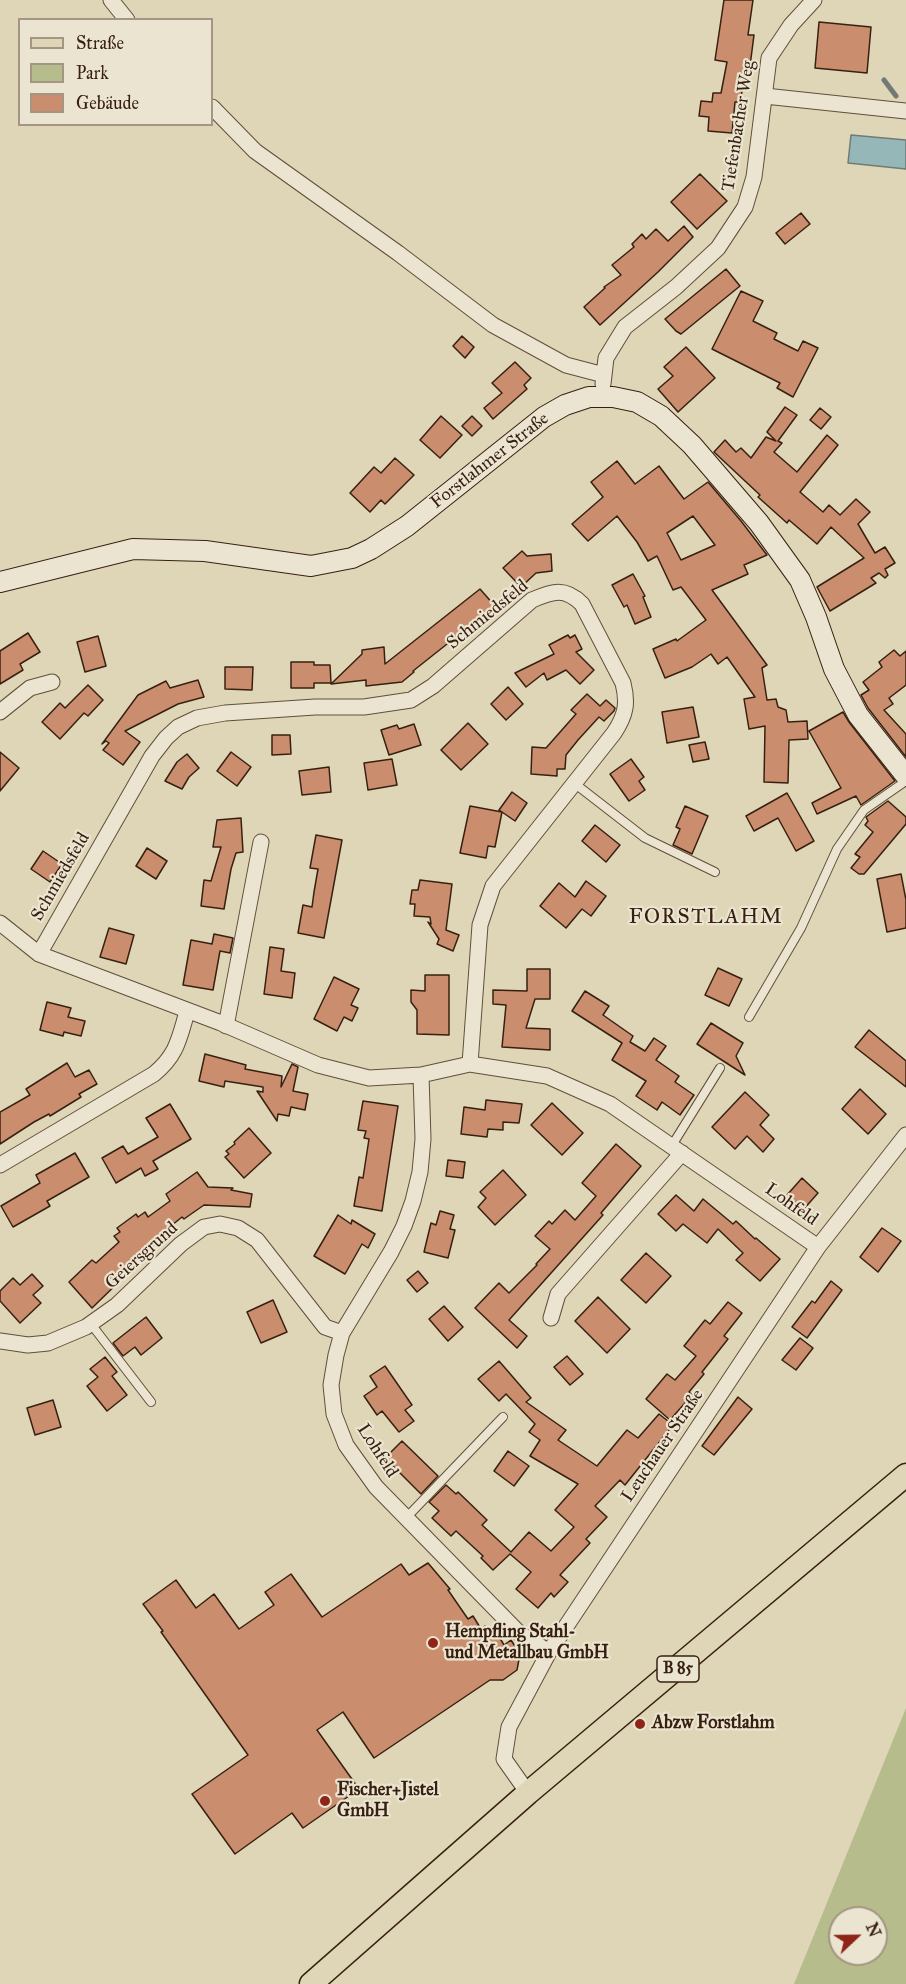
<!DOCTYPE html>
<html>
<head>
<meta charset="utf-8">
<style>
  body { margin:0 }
  #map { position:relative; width:906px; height:1984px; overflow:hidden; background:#ded6b7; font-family:"IM FELL Great Primer",serif }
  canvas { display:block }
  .legend { position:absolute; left:18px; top:18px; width:195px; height:108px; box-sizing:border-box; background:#eae4d0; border:2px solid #a39684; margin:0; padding:8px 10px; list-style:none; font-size:18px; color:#382011 }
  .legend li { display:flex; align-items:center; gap:12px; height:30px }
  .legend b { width:30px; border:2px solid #a39684 }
  .north { position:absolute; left:828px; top:1906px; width:60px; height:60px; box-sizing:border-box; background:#eae4d0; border:2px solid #a39684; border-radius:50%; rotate:68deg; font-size:16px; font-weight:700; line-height:24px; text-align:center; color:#382011 }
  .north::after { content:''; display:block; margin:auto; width:21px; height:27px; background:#8f2418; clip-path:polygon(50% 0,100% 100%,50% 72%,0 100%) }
</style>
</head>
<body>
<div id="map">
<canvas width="906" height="1984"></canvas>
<ul class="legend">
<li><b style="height:8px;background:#ded6b7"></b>Straße</li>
<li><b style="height:16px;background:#b6bc8b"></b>Park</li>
<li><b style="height:16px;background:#ca8d6d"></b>Gebäude</li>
</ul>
<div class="north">N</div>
</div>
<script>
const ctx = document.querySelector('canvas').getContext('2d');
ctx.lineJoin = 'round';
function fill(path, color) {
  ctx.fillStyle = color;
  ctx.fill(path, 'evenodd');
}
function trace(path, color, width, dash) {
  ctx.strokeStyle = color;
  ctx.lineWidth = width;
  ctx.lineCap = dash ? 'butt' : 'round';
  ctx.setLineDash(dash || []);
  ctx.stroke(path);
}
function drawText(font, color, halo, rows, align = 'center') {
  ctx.font = font + ' "IM FELL Great Primer",serif';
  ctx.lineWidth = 4.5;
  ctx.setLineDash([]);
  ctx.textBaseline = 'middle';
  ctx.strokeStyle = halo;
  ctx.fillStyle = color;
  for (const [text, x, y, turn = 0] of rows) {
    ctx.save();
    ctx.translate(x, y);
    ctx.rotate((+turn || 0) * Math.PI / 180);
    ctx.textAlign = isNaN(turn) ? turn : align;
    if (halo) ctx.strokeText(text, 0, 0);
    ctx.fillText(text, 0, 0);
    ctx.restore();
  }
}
fill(new Path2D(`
  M906 1708V1984H794ZM840 1918H876V1954H840Z`), '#b6bc8b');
const water = new Path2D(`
  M851 135 906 140V169L848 163Z`);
fill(water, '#96b7b8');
trace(water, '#707b75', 1.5);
trace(new Path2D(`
  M884 80 896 96`), '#707b75', 5);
const building = new Path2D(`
  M724 0H753L748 35H754L750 66 747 65 740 102H735L732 133 708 131 709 117 699 116 701 101 712 102 713 93H721L727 62 715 60Z
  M819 22 871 27 867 73 815 68Z
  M700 174 727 201 697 229 671 202Z
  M801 213 810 224 785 244 776 233Z
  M684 226 693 237 658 272 600 325 584 307 605 288 604 287 621 275 612 265 634 247 632 244 642 234 646 239 656 229 668 241Z
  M726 269 740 286 681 334 676 331 665 319Z
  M741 291 763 301 753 321 777 333 774 339 798 351 803 341 818 348 793 397 777 388 780 383 712 349Z
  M462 336 474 347 465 358 453 346Z
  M686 347 715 378 678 412 658 389 673 376 664 367Z
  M515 362 531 378 524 385 527 389 493 419 484 408 502 393 492 383Z
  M785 407 797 415 778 441 782 443 774 452 797 472 827 435 838 445 800 492 823 512 829 505 840 515 856 499 870 512 858 524 875 553 885 547 895 563 885 569 888 575 885 578 879 573 871 578 876 583 830 611 817 587 864 558 831 527 817 544 789 520 787 523 758 497 760 495 714 452 725 440 736 452 741 448 751 458 766 437 776 441 767 432Z
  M820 408 831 417 821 429 810 420Z
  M441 416 462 435 440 458 420 440Z
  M472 416 482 426 472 436 462 426Z
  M395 458 414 475 385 504 381 500 370 512 350 493 374 467 381 473Z
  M617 461 635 484 659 466 684 499 708 482 741 521 767 555 744 565 748 574 712 590 767 665 762 668 767 700 776 699 778 707 786 710 788 722 807 721 808 739 789 740 788 783 764 782 765 726 749 729 744 699 755 697 727 657 718 664 711 654 692 667 665 678 653 649 676 639 677 641 706 620 681 587 673 590 657 556 648 561 637 542 617 516 588 541 572 524 603 497 591 482ZM693 516 715 545 681 560 667 533Z
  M522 551 527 556 551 554 552 571 536 573 521 587 503 568Z
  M633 574 645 596 643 597 651 617 635 624 627 605 624 607 612 585Z
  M480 589 495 606 413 671 414 672 402 682 366 686V680L331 684 362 654V650L384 647 385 664Z
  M28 633 40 652 20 664 23 670 0 684V651Z
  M568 635 570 638 575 635 582 649 576 652 594 670 580 684 566 670 547 680 544 673 526 687 515 673 554 654 549 645Z
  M98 636 106 666 85 672 77 642Z
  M894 650 900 656 906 651V685L889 698 893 704 884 710 906 734V757L868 708 861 695 869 690 863 682 882 667 879 662Z
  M291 662H314V665H330L331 683H314V688H291Z
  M225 667H253L252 690 225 689Z
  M198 680 204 697 178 704 125 731 140 742 123 765 103 750 109 743 106 741 102 744 138 695 166 681 170 688Z
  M88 685 103 700 88 716 84 713 60 739 42 722 60 703 65 708Z
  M508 687 523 704 506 720 491 704Z
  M587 694 600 706 606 700 615 708 614 711 604 721 599 717 578 740 566 755 565 769H557V776L531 774 532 747 546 748 576 714 571 710Z
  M693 707 699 737 667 743 662 712Z
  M843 712 849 722 895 781 861 805 856 796 817 814 812 803 841 788 809 731Z
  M468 723 488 744 461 770 441 750Z
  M414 724 421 745 389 755 381 730 397 725 399 729Z
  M272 735H290L291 754 272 755Z
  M705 742 709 759 693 762 689 745Z
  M0 752 19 768 0 791Z
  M231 752 251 767 237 786 217 771Z
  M187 754 199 768 189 777 182 789 165 781 177 762Z
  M392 759 397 785 368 790 364 763Z
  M631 759 644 777 639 781 645 790 629 801 610 774Z
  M329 767 331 792 302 795 299 771Z
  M512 792 527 803 515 821 499 810Z
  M787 793 814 841 796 851 778 818 754 831 746 816Z
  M888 801 906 817V824L864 874H859L851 868 860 857 855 854 873 832 865 825 868 821 866 817Z
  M470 806 502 812 495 847 488 846 486 858 460 853Z
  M685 806 708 816 692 854 673 845 680 829 676 827Z
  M241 818 243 852 236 853 231 869 224 909 201 906 204 880 211 881 221 847H213L217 820Z
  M595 825 620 845 606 862 582 841Z
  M316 835 342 840 324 938 298 933 303 905 312 907 314 892 318 869 310 868Z
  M147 848 167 861 156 879 136 866Z
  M43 851 62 864 50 882 31 869Z
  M901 874 906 900V928L887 932 877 879Z
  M420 880 452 884 446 930 459 935 453 951 437 944 439 939 428 922 431 924 430 917 414 916 415 904H410L412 890H418Z
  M586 881 606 896 591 916 582 909 566 928 540 906 559 883 575 897Z
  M109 928 134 935 126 964 100 957Z
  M214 934 233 938 230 953 220 951 213 990 183 985 191 940 212 944Z
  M270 947 284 949 281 971 295 973 292 998 264 994Z
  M718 968 742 979 729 1006 705 995Z
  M527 969H550V999H535L526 1028 550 1029V1050L502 1047 506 1005 493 1004V990L527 991Z
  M425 975H449V1035L417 1034V1010L411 1002V990L425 991Z
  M334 977 359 989 351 1005 358 1008 352 1021 344 1017 337 1031 314 1019Z
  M585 991 609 1006 603 1015 633 1036 630 1042 645 1051 654 1038 666 1046 656 1060 679 1076 675 1082 694 1095 680 1115 662 1102 657 1110 636 1096 646 1081 612 1060 622 1043 572 1011Z
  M47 1002 71 1008 68 1017 85 1021 81 1036 64 1032 63 1036 40 1030Z
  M711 1023 743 1043 736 1056 745 1075 697 1044Z
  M869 1030 906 1061V1087L855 1047Z
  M205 1054 246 1065 245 1069 282 1076 281 1087 292 1064 298 1067 293 1091 308 1094 305 1110 291 1107 289 1116 278 1114 277 1121 257 1091 263 1092V1087L225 1081 224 1087 199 1081Z
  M67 1063 75 1077 89 1070 97 1084 79 1094 81 1097 50 1116 49 1114 34 1122 0 1144V1112L30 1095 26 1089Z
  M860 1089 886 1114 868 1134 842 1109Z
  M745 1092 769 1115 760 1125 774 1139 763 1152 747 1136 735 1149 712 1127Z
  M486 1100 522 1104 519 1123 503 1122V1130L488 1129 487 1137 461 1134 464 1107 485 1110Z
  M363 1101 398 1106 382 1211 354 1206 359 1177 363 1178 369 1139 364 1138 366 1131 358 1130Z
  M552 1103 583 1133 562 1155 531 1125Z
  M170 1104 191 1139 153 1161 158 1169 145 1176 141 1168 116 1183 102 1158 123 1146 128 1154 158 1137 146 1118Z
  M249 1128 271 1153 244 1178 225 1157 229 1154 226 1151 235 1144 234 1142Z
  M616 1144 641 1166 601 1213 603 1215 509 1320 527 1336 517 1348 475 1308 499 1283 509 1293 537 1265 536 1264 550 1249 535 1236 549 1221 552 1224 565 1210 575 1220 596 1196 582 1183Z
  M75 1153 89 1177 47 1201 50 1206 13 1227 1 1206 40 1183 36 1175Z
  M448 1160 465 1162 463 1178 446 1176Z
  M503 1170 526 1195 495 1225 478 1207 486 1198 480 1192Z
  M197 1172 208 1187 233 1188 231 1190 252 1194 250 1207 204 1205 184 1219 182 1217 161 1234 164 1238 124 1267 129 1272 92 1308 69 1282 92 1260 96 1263 119 1242 114 1236 120 1232 117 1228 136 1214 138 1217 145 1212 148 1217 170 1201 166 1194Z
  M802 1178 818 1193 803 1210 787 1195Z
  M676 1195 694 1211 703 1199 733 1224 736 1221 755 1239 756 1238 780 1259 760 1281 736 1260 743 1253 718 1229 707 1243 683 1224 676 1231 658 1214Z
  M440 1211 454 1215 450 1229 455 1230 448 1258 424 1252 431 1223 436 1225Z
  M338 1215 351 1224 352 1220 375 1234 368 1248 362 1244 345 1274 314 1256Z
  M882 1228 901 1241 878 1272 860 1257Z
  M646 1253 671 1276 646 1303 621 1280Z
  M418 1271 428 1283 417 1292 407 1280Z
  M32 1274 43 1286 33 1295 41 1303 20 1323 0 1301V1291L13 1278 20 1285Z
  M831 1281 842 1290 807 1338 792 1327 812 1301 815 1303Z
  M598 1297 630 1329 607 1353 575 1321Z
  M273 1300 287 1332 261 1343 247 1312Z
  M728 1302 742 1313 724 1336 728 1339 702 1372 704 1374 689 1392 692 1395 670 1420 646 1399 667 1374 675 1380 696 1356 684 1346 705 1320 710 1324Z
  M444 1306 463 1327 448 1341 429 1319Z
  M146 1317 162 1338 141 1355 135 1347 123 1356 113 1343Z
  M800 1338 813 1348 796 1370 782 1360Z
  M567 1356 583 1374 570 1385 554 1367Z
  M105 1357 117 1372 112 1376 127 1395 107 1411 87 1386 98 1377 90 1369Z
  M499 1361 531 1398 526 1402 566 1430 558 1440 597 1466 627 1430 638 1438 659 1414 673 1425 625 1485 620 1480 595 1506 607 1517 586 1539 590 1543 560 1575 568 1582 554 1597 551 1593 538 1608 516 1589 531 1572 510 1554 493 1570 481 1558 483 1556 456 1531 451 1536 432 1518 439 1511 429 1502 446 1485 456 1494 458 1492 487 1520 482 1525 511 1552 529 1532 551 1551 574 1527 555 1510 578 1484 530 1456 540 1440 529 1432 535 1424 506 1394 499 1401 478 1379Z
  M385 1366 412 1405 405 1410 414 1421 399 1432 382 1411 377 1415 364 1396 377 1387 370 1376Z
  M738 1397 752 1409 714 1455 702 1446Z
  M53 1400 61 1427 35 1435 27 1408Z
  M402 1441 438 1476 421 1494 385 1458Z
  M508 1451 529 1466 514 1486 494 1471Z
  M428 1563 450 1589 448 1590 468 1619 473 1616 481 1629 485 1626 493 1638 498 1635 504 1645 511 1640 520 1654 517 1670 503 1680H490L374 1758 343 1712 317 1730 359 1789 303 1828 292 1813 235 1854 192 1794 248 1755 161 1632 163 1631 143 1604 176 1580 196 1608 214 1594 239 1629 274 1605 265 1592 291 1574 322 1617 401 1564 409 1575Z`);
fill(building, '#ca8d6d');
trace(building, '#382011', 1.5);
const lane = new Path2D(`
  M574 783 645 838 715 872
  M749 1017 801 928 837 849 864 810 906 781
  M671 1147 720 1068
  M91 1324 151 1402
  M406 1518 503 1417`);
const street = new Path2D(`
  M111 0 127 20
  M765 96 906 111
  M212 107 255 151 398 253 493 325 566 365 604 375
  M603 384 606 358 625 327 676 287 718 248 745 207 754 177 769 58 791 25 814 0
  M0 712 30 688 52 682
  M0 923 39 954 221 1023 318 1065 369 1078 421 1075 470 1064 547 1076 610 1104 818 1247
  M39 954 152 756 166 738 178 727 197 718 225 713 315 707H364L411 700 433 686 532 600C553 591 565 587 582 604L623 683C628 703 626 715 614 733L493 886 480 925 470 1064
  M226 1026 261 842
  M421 1075 423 1139 420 1172 413 1201 404 1226 391 1252 342 1333 336 1355 331 1385 334 1414 346 1445 376 1487 519 1633 549 1652
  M0 1165 154 1074C177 1055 179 1039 187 1012
  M551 1318 558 1294 682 1153
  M0 1341 28 1345 48 1343 86 1327 117 1305 181 1244 204 1227 220 1224 238 1228 257 1240 325 1327 342 1333
  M528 1793 504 1759 509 1727 549 1652 818 1247 906 1135`);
const secondary = new Path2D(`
  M0 582 133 549 205 551 311 566 352 558 371 549 407 526 544 417 565 405 589 397H613L637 402 661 416 692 445 759 523 800 580 816 617 834 669 858 715 906 776`);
const primary = new Path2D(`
  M311 1984 528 1793 906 1475`);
trace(lane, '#624e3a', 10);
trace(street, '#624e3a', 17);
trace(secondary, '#382011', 22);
trace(primary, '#382011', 25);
trace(lane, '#eae4d0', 8);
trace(street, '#eae4d0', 15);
trace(secondary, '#eae4d0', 20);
trace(primary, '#ded6b7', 22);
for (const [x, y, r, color] of [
  [433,1643,6,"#8f2418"],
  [640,1724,6,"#8f2418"],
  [325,1801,6,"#8f2418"]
]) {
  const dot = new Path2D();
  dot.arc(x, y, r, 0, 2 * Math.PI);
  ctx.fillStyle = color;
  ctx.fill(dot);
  trace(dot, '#eae4d0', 2);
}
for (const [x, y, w] of [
  [678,1669,42]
]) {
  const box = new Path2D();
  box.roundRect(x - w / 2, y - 13, w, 26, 4.5);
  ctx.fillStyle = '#eae4d0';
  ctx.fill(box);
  trace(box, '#382011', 1.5);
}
drawText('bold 16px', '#382011', null, [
  ["B 85",678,1669]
]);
drawText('18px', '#382011', '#eae4d0', [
  ["Tiefenbacher Weg",739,126,-81],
  ["Forstlahmer Straße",490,461,-38],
  ["Schmiedsfeld",488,615,-39],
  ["Schmiedsfeld",61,877,-60],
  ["Lohfeld",791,1205,35],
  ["Geiersgrund",142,1256,-42],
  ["Leuchauer Straße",663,1446,-56],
  ["Lohfeld",377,1451,57]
]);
drawText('bold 18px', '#382011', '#eae4d0', [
  ["Hempfling Stahl-",445,1633],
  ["und Metallbau GmbH",445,1654],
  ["Abzw Forstlahm",652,1724],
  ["Fischer+Jistel",337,1791],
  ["GmbH",337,1812]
], 'left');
ctx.letterSpacing = '1.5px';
drawText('21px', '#382011', '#eae4d0', [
  ["FORSTLAHM",706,918]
]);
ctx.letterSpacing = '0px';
</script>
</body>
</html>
